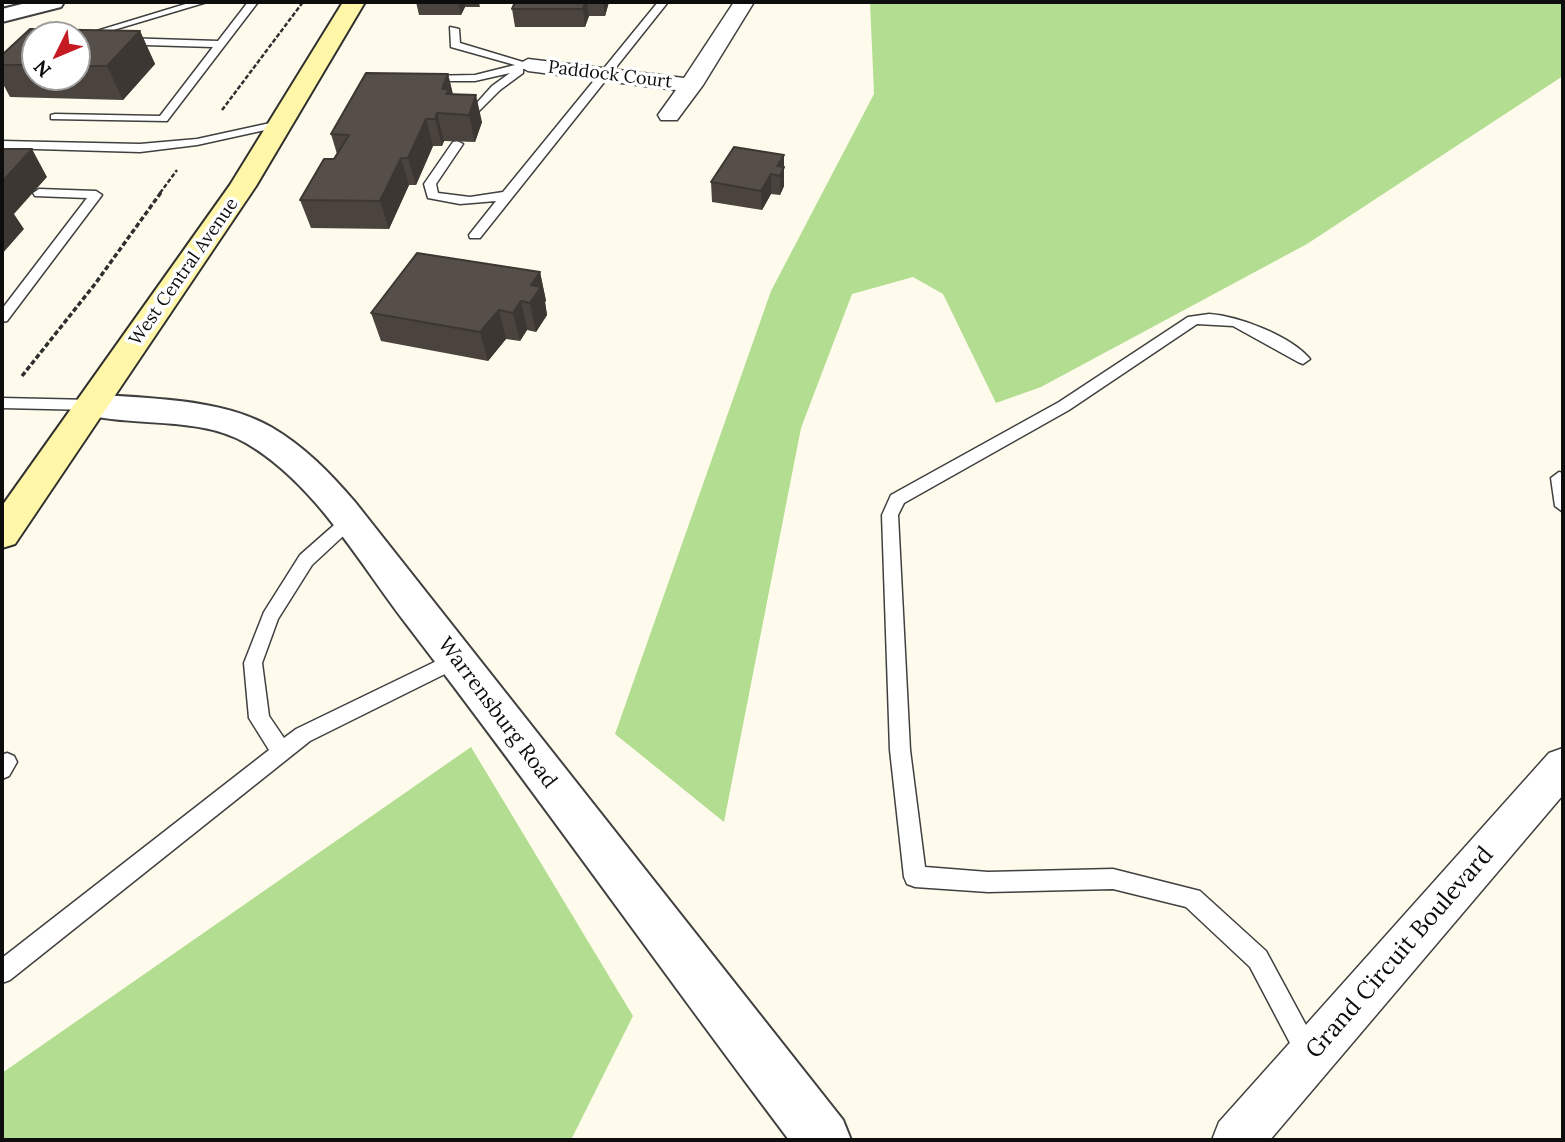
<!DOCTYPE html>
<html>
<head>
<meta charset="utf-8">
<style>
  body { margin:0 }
  #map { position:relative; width:1565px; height:1142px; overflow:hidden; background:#fffbec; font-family:Lora,serif }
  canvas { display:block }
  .frame { position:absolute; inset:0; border:4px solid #0d0d0d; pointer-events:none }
  .north { position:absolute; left:21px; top:21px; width:70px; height:70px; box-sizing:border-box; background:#fff; border:2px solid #9e9e9e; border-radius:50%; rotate:227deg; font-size:19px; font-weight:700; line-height:28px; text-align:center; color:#0d0d0d }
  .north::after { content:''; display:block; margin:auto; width:24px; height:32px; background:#c61b22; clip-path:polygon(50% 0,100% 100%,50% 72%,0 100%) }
</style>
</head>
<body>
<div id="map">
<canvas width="1565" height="1142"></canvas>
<div class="frame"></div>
<div class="north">N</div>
</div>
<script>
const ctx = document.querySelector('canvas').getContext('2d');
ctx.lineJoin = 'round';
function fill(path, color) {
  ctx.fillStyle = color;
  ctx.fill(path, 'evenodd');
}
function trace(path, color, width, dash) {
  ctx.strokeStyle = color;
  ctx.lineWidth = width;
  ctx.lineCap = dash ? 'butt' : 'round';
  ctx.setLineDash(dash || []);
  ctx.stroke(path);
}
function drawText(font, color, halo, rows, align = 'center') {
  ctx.font = font + ' Lora,serif';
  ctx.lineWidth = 7;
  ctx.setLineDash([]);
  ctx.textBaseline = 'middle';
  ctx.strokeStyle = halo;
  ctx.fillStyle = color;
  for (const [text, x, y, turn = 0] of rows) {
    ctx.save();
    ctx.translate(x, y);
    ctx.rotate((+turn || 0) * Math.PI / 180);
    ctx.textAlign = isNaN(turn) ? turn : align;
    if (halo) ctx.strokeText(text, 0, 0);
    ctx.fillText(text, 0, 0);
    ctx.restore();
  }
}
fill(new Path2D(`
  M870 2H1563V76L1307 244 1041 387 996 403 943 294 913 277 852 294 801 428 724 822 615 734 771 291 874 94Z
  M471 747 633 1016 571 1140H2V1073Z`), '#b3de91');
const service = new Path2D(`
  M192 2H207L90 37 218 41 248 2H258L167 121 51 119V115L55 114 160 116 213 47 77 43V37Z
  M658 2H668L480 238H470L469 235 496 201 460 204 428 198 424 184 453 142 457 141 463 144 436 184 438 193 470 197 503 192Z
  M450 27 459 29 460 43 533 65 523 69V73L500 90 470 120 466 119V115L492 86 510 73 475 81H428L424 80V76L475 75 515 65 451 47Z
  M284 120 290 123 288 125 197 145 140 152 2 148V141L140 144 197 139Z
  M39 189 96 191 102 195 7 321 2 322V309L87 198 35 196 33 193Z
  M1209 314C1239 316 1291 336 1310 359L1303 364 1298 362 1233 326 1197 324 1069 410 904 503 898 515 910 750 925 867 988 872 1113 869 1200 891 1266 951 1321 1053 1318 1062 1309 1065 1300 1062 1250 967 1186 907 1113 889 988 892 915 887 907 884 904 877 890 750 882 515 891 495 1059 402 1188 317Z
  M2 398 92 400 100 405 92 410 2 408Z
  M1559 472 1563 473V512L1555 506 1551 478Z
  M348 516 354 518 356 522 354 526 312 565 278 619 262 663 269 716 284 738 296 729 451 654 458 651 465 654 467 659 465 664 310 741 10 980 2 983V958L269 750 249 718 244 663 264 612 300 555 342 518Z
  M7 753 14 756 17 762 9 776 2 779V755Z`);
const minor = new Path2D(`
  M734 2H754L703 85 677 120H661L658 115 676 90 528 71 517 65 528 59 684 78Z
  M1563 748V795L1270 1140H1212L1219 1122 1549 753Z`);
const tertiary = new Path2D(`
  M30 2H64L61 7 2 22V9Z
  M92 394C149 399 220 398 271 427 304 446 330 473 355 502L843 1120 851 1140H789C660 969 537 794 407 625 359 563 316 484 246 443 197 415 133 428 80 413L75 405 80 397Z`);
const secondary = new Path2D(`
  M343 2H365L256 186 15 544 2 548V506L230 185Z`);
trace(service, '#404040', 3);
trace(minor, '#404040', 3);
trace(tertiary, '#404040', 4);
trace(secondary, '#2f2f2f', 4);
trace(new Path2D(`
  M222 110 303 2
  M160 193 177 170`), '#2f2f2f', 2.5, [4.5, 2]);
trace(new Path2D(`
  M22 376 95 284 162 191`), '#2f2f2f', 3.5, [5, 2.5]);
fill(service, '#fff');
fill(minor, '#fff');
fill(tertiary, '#fff');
fill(secondary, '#fff6a7');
fill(new Path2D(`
  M416 2H479L480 7H465L461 15H419Z
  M515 2H609L605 16H589L585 27H515L512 9Z
  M30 29 140 31 155 64 123 100 10 97 2 82V55ZM35 35H77V77H35Z
  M448 74 453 94 482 122 475 142 444 141 442 146H433L416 185H409L389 229 311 228 300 200 337 154 331 134Z
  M784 167V186L780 195 771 194 762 210 712 202 711 182Z
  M540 272 546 301 545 302 547 315 536 332 527 330 520 341 506 339 488 361 381 341 371 313Z`), '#4a433e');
fill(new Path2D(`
  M458 2H464L465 7 461 15Z
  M585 2H587L589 16 585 27 583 9Z
  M603 2H609L605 16Z
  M140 31 155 64 123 100 107 66Z
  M448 74 454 100 448 115 442 89Z
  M476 95 482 122 475 142 469 115Z
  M437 113 444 141 442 146 435 119Z
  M426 119 433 146 416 185 408 158Z
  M32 149 47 177 14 214 24 229 2 254V182Z
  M784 155V186L780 195V176L777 166Z
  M401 158 409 185 389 229 380 201Z
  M771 174V194L762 210 761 191Z
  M540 272 546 301 545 302 547 315 536 332 530 303 531 285Z
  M521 301 527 330 520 341 513 313Z
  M499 310 506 339 488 361 480 332Z`), '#3c3732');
const building = new Path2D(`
  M515 2H585L583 9H512Z
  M30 29 140 31 107 66H77V35H35V65H2V55Z
  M366 73 448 74 442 89H449L446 94 476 95 469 115 437 113 435 119H426L408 158H401L380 201 300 200 324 159H334L349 135 331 134Z
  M734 147 784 155 777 166 784 167 780 176 771 174 761 191 711 182Z
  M2 149H32L2 182Z
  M417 253 540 272 531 285 541 287 530 303 521 301 513 313 499 310 480 332 371 313Z`);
fill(building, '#564e48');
trace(building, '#3c3732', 2);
drawText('18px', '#0d0d0d', '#fff', [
  ["Paddock Court",610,75,7],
  ["West Central Avenue",184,272,-55]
]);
drawText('21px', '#0d0d0d', '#fff', [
  ["Warrensburg Road",497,713,53]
]);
drawText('24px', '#0d0d0d', '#fff', [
  ["Grand Circuit Boulevard",1400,953,-49]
]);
</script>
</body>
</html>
